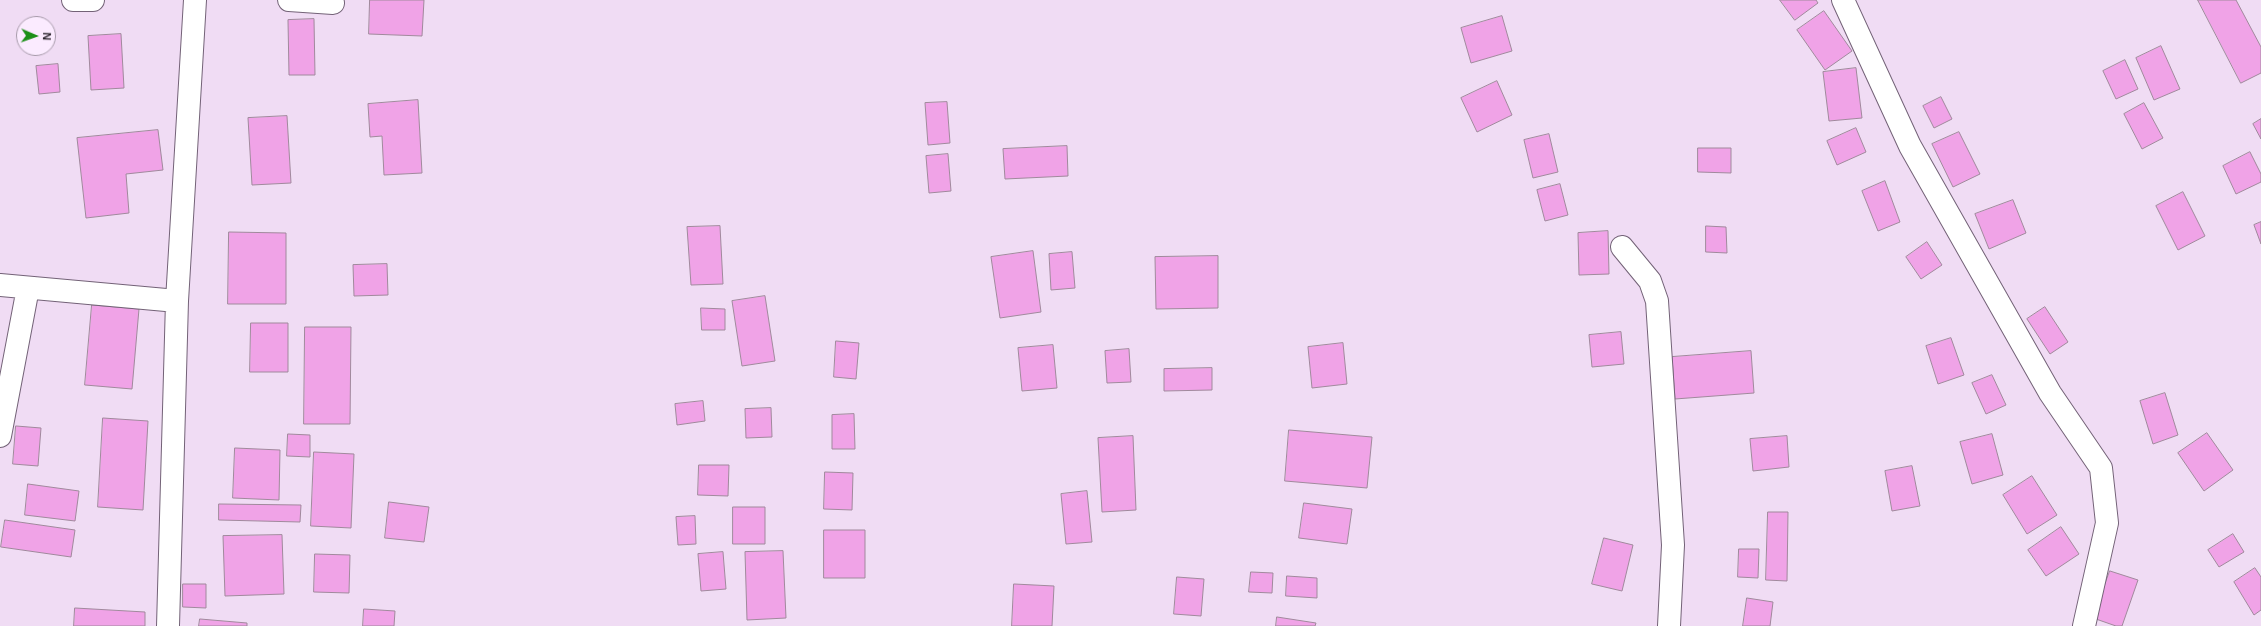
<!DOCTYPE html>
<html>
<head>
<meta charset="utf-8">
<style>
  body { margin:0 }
  #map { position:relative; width:2261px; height:626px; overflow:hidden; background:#f0dcf4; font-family:Helvetica,sans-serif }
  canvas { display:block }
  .north { position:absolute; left:16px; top:16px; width:40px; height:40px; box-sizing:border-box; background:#fbebff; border:1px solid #a79aaa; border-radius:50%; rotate:92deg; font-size:11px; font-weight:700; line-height:16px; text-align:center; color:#28212a }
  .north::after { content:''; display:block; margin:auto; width:14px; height:18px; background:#1c8f18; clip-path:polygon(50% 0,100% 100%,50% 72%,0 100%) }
</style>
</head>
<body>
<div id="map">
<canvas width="2261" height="626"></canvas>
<div class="north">N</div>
</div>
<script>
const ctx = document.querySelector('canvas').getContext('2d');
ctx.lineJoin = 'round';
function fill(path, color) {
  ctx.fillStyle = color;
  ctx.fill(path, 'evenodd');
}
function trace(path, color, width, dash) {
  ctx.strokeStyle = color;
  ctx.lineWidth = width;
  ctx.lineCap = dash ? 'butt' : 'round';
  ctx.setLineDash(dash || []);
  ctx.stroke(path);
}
const building = new Path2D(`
  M370 0H424L422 36 369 34Z
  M1780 0H1816L1818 3 1795 20Z
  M2198 0H2236L2261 47V73L2241 83Z
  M1824 11 1852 51 1825 70 1797 30Z
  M1502 16 1512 51 1471 63 1461 28Z
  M314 19 315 75H289L288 20Z
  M121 34 124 88 91 90 88 36Z
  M2161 46 2180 89 2154 100 2136 58Z
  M2125 60 2138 89 2116 99 2103 71Z
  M58 64 60 92 39 94 36 66Z
  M1856 68 1862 118 1829 121 1823 72Z
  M1497 81 1512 115 1477 132 1461 98Z
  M1941 97 1952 119 1934 128 1923 106Z
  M418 100 422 173 384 175 382 136 370 137 368 104Z
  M947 102 950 143 928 145 925 103Z
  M2144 103 2163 138 2142 149 2124 114Z
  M287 116 291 183 252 185 248 118Z
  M2261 119V139L2253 124Z
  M1856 128 1866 152 1837 165 1827 141Z
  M158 130 163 170 126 174 129 213 86 218 77 138Z
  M1959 132 1980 174 1953 187 1932 144Z
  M1549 134 1558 172 1533 178 1524 140Z
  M1067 146 1068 176 1005 179 1003 149Z
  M1698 148H1731V173L1698 172Z
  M2250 152 2261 174V182L2236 194 2223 166Z
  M948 154 951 191 929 193 926 156Z
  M1885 181 1900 222 1878 231 1862 191Z
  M1560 184 1568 215 1545 221 1537 190Z
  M2183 192 2205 236 2178 250 2156 206Z
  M2013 200 2026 233 1989 249 1975 214Z
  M2261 222V244L2254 225Z
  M720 226 723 284 691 285 687 227Z
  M1706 226 1726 227 1727 253 1706 252Z
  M1608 231 1609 274 1579 275 1578 233Z
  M229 232 286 233V304H228Z
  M1927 242 1942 265 1921 279 1906 257Z
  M1033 251 1041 312 1000 318 991 257Z
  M1072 252 1075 288 1051 290 1049 254Z
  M1218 256V308L1156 309 1155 257Z
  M387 264 388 295 354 296 353 265Z
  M765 296 775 361 742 366 732 301Z
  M92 305 139 309 132 389 85 385Z
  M2045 307 2068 342 2050 354 2027 319Z
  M701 308 725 309V330H702Z
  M251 323H288V372H250Z
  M305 327H351L350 424H304Z
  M1621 332 1624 364 1592 367 1589 335Z
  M1951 338 1964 375 1938 384 1926 346Z
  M836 341 859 343 856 379 834 377Z
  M1343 343 1347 384 1312 388 1308 347Z
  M1053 345 1057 388 1022 391 1018 348Z
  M1129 349 1131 382 1107 383 1105 351Z
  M1751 351 1754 393 1675 399 1672 357Z
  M1212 368V390L1164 391V369Z
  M1992 375 2006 405 1986 414 1972 383Z
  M2165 393 2178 435 2153 444 2140 401Z
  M703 401 705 421 677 425 675 404Z
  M771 408 772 437 746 438 745 409Z
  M854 414 855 449H832V415Z
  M103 418 148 421 143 510 98 507Z
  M16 426 41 428 38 466 13 464Z
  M1289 430 1372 437 1367 488 1285 481Z
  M2207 433 2233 470 2204 491 2178 453Z
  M288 434 310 435V457L287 456Z
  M1992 434 2003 475 1972 484 1960 442Z
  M1133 436 1136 510 1102 512 1098 438Z
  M1787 436 1789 467 1753 471 1750 439Z
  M235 448 280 450 279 500 233 498Z
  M314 452 354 454 351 528 311 526Z
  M699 465H729L728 496 698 495Z
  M1912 466 1920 506 1892 511 1885 471Z
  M825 472 853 473 852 510 824 509Z
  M2032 476 2057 515 2027 534 2003 495Z
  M28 484 79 491 75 521 25 515Z
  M1087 491 1092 542 1066 544 1061 494Z
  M389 502 429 507 424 542 385 538Z
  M1304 503 1352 509 1347 544 1299 538Z
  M219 504 301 505 300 522 219 520Z
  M733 507H765V544H733Z
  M1768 512H1788L1787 581 1766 580Z
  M695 516 696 544 678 545 676 517Z
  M5 520 75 530 71 557 1 547Z
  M2061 527 2079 554 2046 576 2028 550Z
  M824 530H865V578H824Z
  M2233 534 2244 552 2219 567 2208 550Z
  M282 535 284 594 225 596 223 536Z
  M1604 538 1633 545 1622 591 1592 584Z
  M1739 549H1759L1758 578 1738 577Z
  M783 551 786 618 747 620 745 552Z
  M723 552 726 589 701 591 698 554Z
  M315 554 350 555 349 593 314 592Z
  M2255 568 2261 577V610L2254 615 2234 582Z
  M2110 571 2138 580 2122 626H2116L2093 618Z
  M1251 572 1273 573 1272 593 1249 592Z
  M1287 576 1317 578V598L1286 596Z
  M1177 577 1204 579 1201 616 1174 614Z
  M183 584H206V608L183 607Z
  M1014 584 1054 586 1052 626H1012Z
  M1747 598 1773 602 1770 626H1743Z
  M75 608 145 612V626H74Z
  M364 609 395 611 394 626H363Z
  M1277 617 1316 623 1315 626H1276Z
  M200 619 247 623V626H199Z`);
fill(building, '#f0a3e7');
trace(building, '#a0899c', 1);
const minor = new Path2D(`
  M73 0H93
  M289 0 333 3
  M1843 0 1910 146 2050 393 2101 468 2107 523 2084 626
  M1622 247 1650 281 1657 301 1673 545 1669 626
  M0 285 177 301
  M0 436 28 288
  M168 626 177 301 195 0`);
trace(minor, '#736277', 24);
trace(minor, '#fff', 22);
</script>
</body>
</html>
